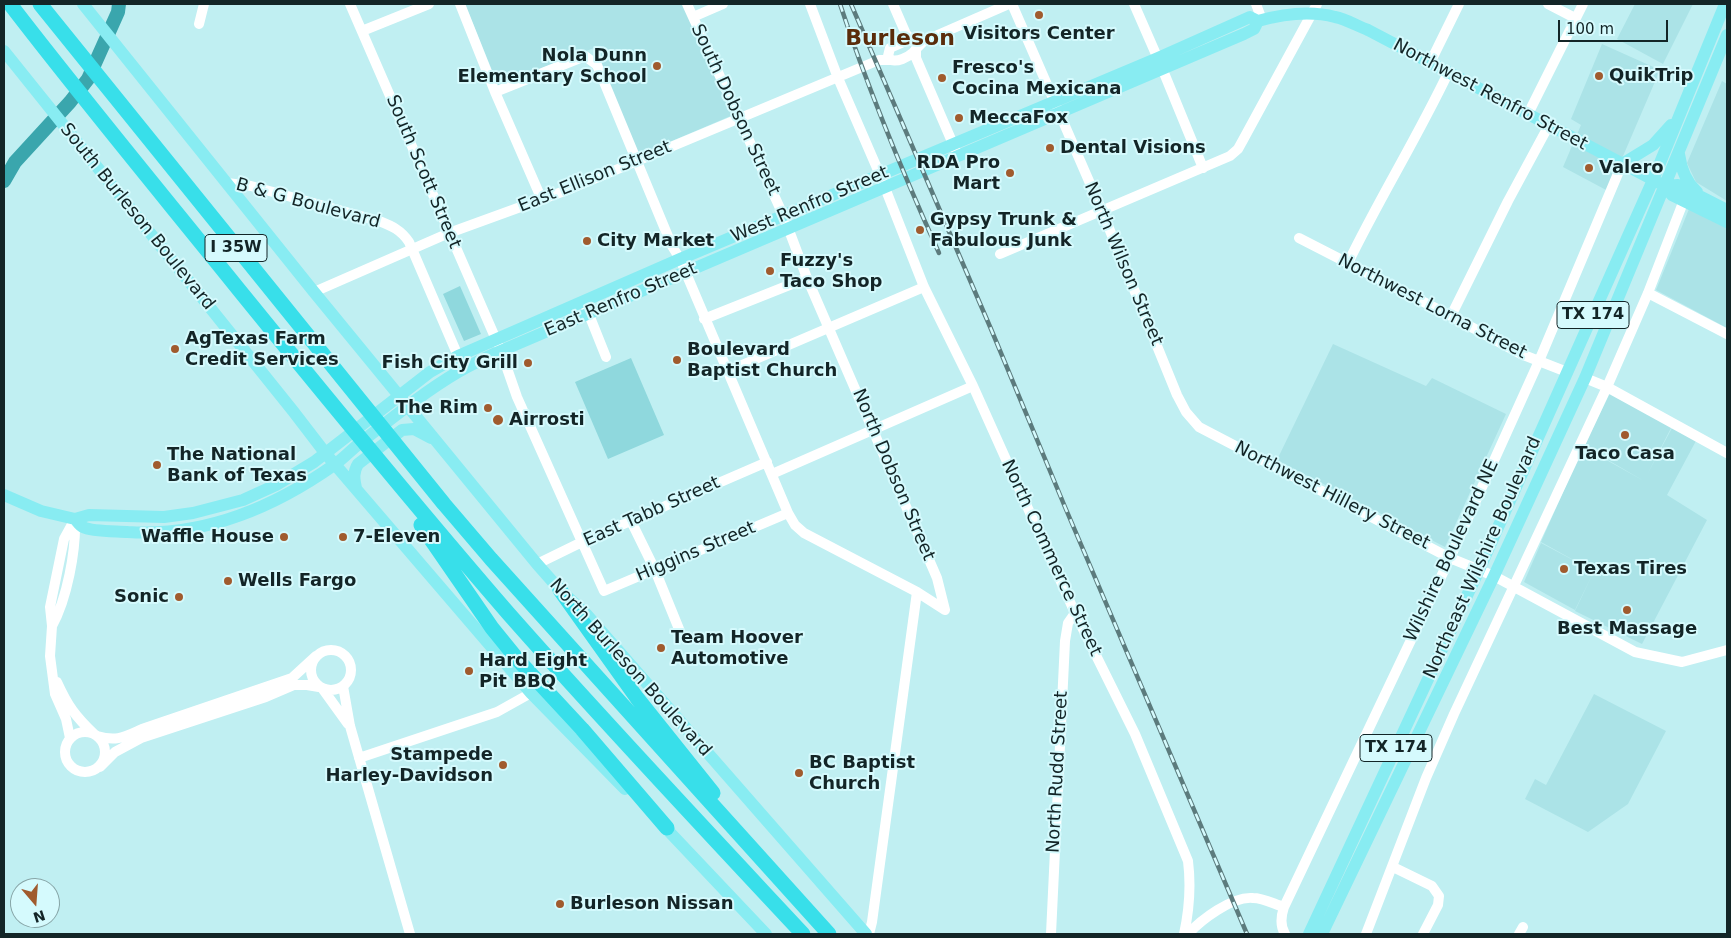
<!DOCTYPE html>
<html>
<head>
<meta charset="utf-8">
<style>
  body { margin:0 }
  #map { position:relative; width:1731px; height:938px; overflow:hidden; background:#c0eff2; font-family:"DejaVu Sans",sans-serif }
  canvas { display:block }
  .frame { position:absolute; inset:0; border:5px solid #132527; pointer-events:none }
  .north { position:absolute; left:10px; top:878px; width:50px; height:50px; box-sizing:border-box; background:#d5fafd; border:1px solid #87a5a7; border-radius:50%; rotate:162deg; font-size:14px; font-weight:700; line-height:20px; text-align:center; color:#132527 }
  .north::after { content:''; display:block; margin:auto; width:18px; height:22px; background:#a05b2e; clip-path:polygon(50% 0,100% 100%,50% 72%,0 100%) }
  .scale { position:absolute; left:1558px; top:20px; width:110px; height:22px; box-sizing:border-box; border:2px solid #132527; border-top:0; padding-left:6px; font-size:15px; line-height:18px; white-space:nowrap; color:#132527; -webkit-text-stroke:4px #d5fafd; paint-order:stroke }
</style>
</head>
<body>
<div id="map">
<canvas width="1731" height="938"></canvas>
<div class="frame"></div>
<div class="north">N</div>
<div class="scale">100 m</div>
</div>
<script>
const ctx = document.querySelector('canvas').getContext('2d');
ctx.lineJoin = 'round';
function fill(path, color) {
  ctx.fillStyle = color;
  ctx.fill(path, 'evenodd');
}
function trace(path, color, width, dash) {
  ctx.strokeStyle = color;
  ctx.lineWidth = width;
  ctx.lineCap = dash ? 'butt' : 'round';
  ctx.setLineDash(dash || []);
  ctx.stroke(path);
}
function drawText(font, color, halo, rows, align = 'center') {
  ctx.font = font + ' "DejaVu Sans",sans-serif';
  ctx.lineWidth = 4;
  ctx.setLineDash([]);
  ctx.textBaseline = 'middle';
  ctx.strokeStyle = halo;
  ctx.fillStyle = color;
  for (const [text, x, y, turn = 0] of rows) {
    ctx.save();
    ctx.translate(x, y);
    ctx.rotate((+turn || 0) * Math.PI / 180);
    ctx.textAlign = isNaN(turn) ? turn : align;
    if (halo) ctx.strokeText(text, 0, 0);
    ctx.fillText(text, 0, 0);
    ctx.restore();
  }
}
fill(new Path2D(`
  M465 4H684L733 115 639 155 594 48 498 85Z
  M1635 4H1693L1663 64 1617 39Z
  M1602 44 1660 70 1608 191 1563 167 1581 125 1571 119Z
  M1722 81 1727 84V201L1696 182 1687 163Z
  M1689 209 1727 228V328L1656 290Z
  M1333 344 1426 386 1432 378 1506 414 1445 547 1277 460Z
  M1610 393 1672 426 1647 475 1673 426 1697 439 1667 495 1707 520 1642 644 1575 611 1594 571 1575 610 1524 582 1541 543 1588 568 1541 542 1583 447 1644 481 1584 446Z
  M1594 694 1666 731 1628 804 1588 832 1525 799 1535 779 1546 785Z`), '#abe3e7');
fill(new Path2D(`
  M460 286 481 334 464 341 443 294Z
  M631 358 664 435 608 459 575 382Z`), '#8fd8dd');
trace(new Path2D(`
  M4 181 15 162 70 102 88 79 118 12 119 4`), '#3aa6ad', 14);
trace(new Path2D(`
  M350 4 501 351 517 397 604 591 788 513
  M460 4 495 92 542 200
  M810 4 838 78 880 175 924 287 973 386 1075 613 1135 734 1188 861C1191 885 1189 911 1184 934
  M893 4 906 34 912 40
  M1012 4 1102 211 1177 395 1186 412 1199 427 1450 558 1494 576 1635 652 1682 662 1727 650
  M1134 4 1162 68 1203 168
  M1256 4 1262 20
  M1548 4 1575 18
  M693 17 723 4
  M199 24 204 4
  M362 31 429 4
  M908 40C931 43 904 64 891 60L888 56 890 48Z
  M917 48 924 41 1009 4
  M916 50V58L956 151
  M1430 63 1459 4
  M495 92 585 56 597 65 672 246 680 259 788 513 795 525 804 533 917 592 945 610 937 578 807 278 784 217 687 4
  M1528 114 1583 4
  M227 183 251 186 379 221C392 226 401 230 409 242L458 356
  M1299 238 1451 316 1521 354 1567 372
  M1000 254 1230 156 1238 149 1243 140 1317 4
  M1348 263C1379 199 1417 138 1448 73
  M314 292 449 233 570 189 879 60H891
  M1648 293 1727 334
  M586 307 606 357
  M1451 316 1508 201 1549 125
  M704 319 807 278
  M728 371 924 287
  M1585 378 1607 387 1727 453
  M772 474 973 386
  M631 521 655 570 679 629
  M537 564 582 542 767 462
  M52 626C67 599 76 551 75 520
  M311 670a20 20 0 1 1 40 0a20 20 0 1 1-40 0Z
  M57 682C68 706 75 716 94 734
  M343 686 350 726 410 934
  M322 688 348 724
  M65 752a20 20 0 1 1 40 0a20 20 0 1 1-40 0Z
  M97 736C117 742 124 737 142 729L292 678 316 656
  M70 738 66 719 55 694 50 656 52 626 50 607 64 539 75 519
  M359 758 497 712 531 693
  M100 767 115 752 141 738 266 697 294 685H307L319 687
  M1393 867 1432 886 1439 896 1438 905 1423 934
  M869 934 872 922 917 592
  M1051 934 1065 641 1068 623 1075 613
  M1188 934C1201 920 1232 896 1253 898 1263 898 1274 904 1284 907
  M1285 934C1280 926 1281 916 1284 907L1450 558 1539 361 1622 164
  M1366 934 1426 778 1454 714 1607 387 1648 293 1684 200
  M1519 934 1523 927`), '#fff', 10);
trace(new Path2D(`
  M83 4 314 292 537 564 560 590 587 615 866 934
  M4 51 293 411 326 454 531 693 625 789
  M1679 154C1681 169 1686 182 1697 192
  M1622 164 1653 145 1671 125
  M1665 186 1678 185 1727 210
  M356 488C354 479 353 472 358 464L402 430 414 429 431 438
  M4 495 41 511 75 519 89 515 164 517 193 513 243 500 276 485 314 462 430 372 458 356 680 259 1158 58 1250 17 1258 21C1283 14 1309 10 1335 17 1346 19 1357 26 1368 30L1665 186 1672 195 1727 222
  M75 519C77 521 80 526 83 527 92 532 117 531 128 532 203 537 273 508 334 465 343 459 351 450 360 443 391 419 424 392 458 372 470 365 483 359 496 353L1244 34 1254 29 1258 21
  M660 822 766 934
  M1309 934 1479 570 1653 180 1725 4
  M1322 934 1494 576 1585 378 1727 35`), '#88ecf2', 12);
trace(new Path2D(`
  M10 4C86 103 166 199 244 296 331 403 418 509 508 613 604 722 704 828 803 934
  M40 4 444 504 491 559 829 934
  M421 525 492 628 518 660 582 729 667 828
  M560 590 637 698 713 793`), '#38dfea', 15);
const rail = new Path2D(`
  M840 4C868 89 902 171 939 253
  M851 4 991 329 1065 507 1247 934`);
trace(rail, '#5c7b7d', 4.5);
trace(rail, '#d5fafd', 2.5, [8]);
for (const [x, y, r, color] of [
  [1039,15,5,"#a05b2e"],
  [657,66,5,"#a05b2e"],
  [1599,76,5,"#a05b2e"],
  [942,78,5,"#a05b2e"],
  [959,118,5,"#a05b2e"],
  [1050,148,5,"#a05b2e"],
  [1589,168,5,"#a05b2e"],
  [1010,173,5,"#a05b2e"],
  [920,230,5,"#a05b2e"],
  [587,241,5,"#a05b2e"],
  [770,271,5,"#a05b2e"],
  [175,349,5,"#a05b2e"],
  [677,360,5,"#a05b2e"],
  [528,363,5,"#a05b2e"],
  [488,408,5,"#a05b2e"],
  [498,420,6,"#a05b2e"],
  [1625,435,5,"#a05b2e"],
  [157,465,5,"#a05b2e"],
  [284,537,5,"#a05b2e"],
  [343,537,5,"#a05b2e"],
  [1564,569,5,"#a05b2e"],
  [228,581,5,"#a05b2e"],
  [179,597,5,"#a05b2e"],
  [1627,610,5,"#a05b2e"],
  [661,648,5,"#a05b2e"],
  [469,671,5,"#a05b2e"],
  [503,765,5,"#a05b2e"],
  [799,773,5,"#a05b2e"],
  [560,904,5,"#a05b2e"]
]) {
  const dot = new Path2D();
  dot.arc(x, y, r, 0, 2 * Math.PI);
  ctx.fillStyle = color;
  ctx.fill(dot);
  trace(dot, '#d5fafd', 2);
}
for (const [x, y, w] of [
  [236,248,62],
  [1593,315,72],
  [1396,748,72]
]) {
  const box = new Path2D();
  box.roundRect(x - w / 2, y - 13.5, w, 27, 4);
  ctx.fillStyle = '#d5fafd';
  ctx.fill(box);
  trace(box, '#132527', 1);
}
drawText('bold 16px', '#132527', null, [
  ["I 35W",236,248],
  ["TX 174",1593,315],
  ["TX 174",1396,748]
]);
drawText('bold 18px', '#132527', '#d5fafd', [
  ["Visitors Center",1039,34,"center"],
  ["Nola Dunn",647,56,"right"],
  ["Elementary School",647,77,"right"],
  ["Fresco's",952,68],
  ["Cocina Mexicana",952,89],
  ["QuikTrip",1609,76],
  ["MeccaFox",969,118],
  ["Dental Visions",1060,148],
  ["RDA Pro",1000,163,"right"],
  ["Mart",1000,184,"right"],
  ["Valero",1599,168],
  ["Gypsy Trunk &",930,220],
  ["Fabulous Junk",930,241],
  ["City Market",597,241],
  ["Fuzzy's",780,261],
  ["Taco Shop",780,282],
  ["AgTexas Farm",185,339],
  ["Credit Services",185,360],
  ["Boulevard",687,350],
  ["Baptist Church",687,371],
  ["Fish City Grill",518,363,"right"],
  ["The Rim",478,408,"right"],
  ["Airrosti",509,420],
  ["Taco Casa",1625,454,"center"],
  ["The National",167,455],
  ["Bank of Texas",167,476],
  ["Waffle House",274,537,"right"],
  ["7-Eleven",353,537],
  ["Texas Tires",1574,569],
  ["Wells Fargo",238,581],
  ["Sonic",169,597,"right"],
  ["Best Massage",1627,629,"center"],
  ["Team Hoover",671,638],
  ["Automotive",671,659],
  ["Hard Eight",479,661],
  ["Pit BBQ",479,682],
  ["Stampede",493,755,"right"],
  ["Harley-Davidson",493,776,"right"],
  ["BC Baptist",809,763],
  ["Church",809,784],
  ["Burleson Nissan",570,904]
], 'left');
drawText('18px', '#132527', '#d5fafd', [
  ["Northwest Renfro Street",1490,95,28],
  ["South Dobson Street",735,110,65],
  ["South Scott Street",423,172,67],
  ["East Ellison Street",595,177,-22],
  ["B & G Boulevard",308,204,15],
  ["West Renfro Street",810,205,-23],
  ["South Burleson Boulevard",137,217,51],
  ["North Wilson Street",1123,264,67],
  ["East Renfro Street",621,300,-23],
  ["Northwest Lorna Street",1432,307,27],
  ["North Dobson Street",893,475,67],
  ["Northwest Hillery Street",1332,496,27],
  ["East Tabb Street",652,512,-24],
  ["Wilshire Boulevard NE",1452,551,-65],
  ["Higgins Street",696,552,-23],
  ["North Commerce Street",1051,558,65],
  ["Northeast Wilshire Boulevard",1483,558,-66],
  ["North Burleson Boulevard",630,668,48],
  ["North Rudd Street",1058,772,-87]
]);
drawText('bold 22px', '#5a2c0b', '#d5fafd', [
  ["Burleson",900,39]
]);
</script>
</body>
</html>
